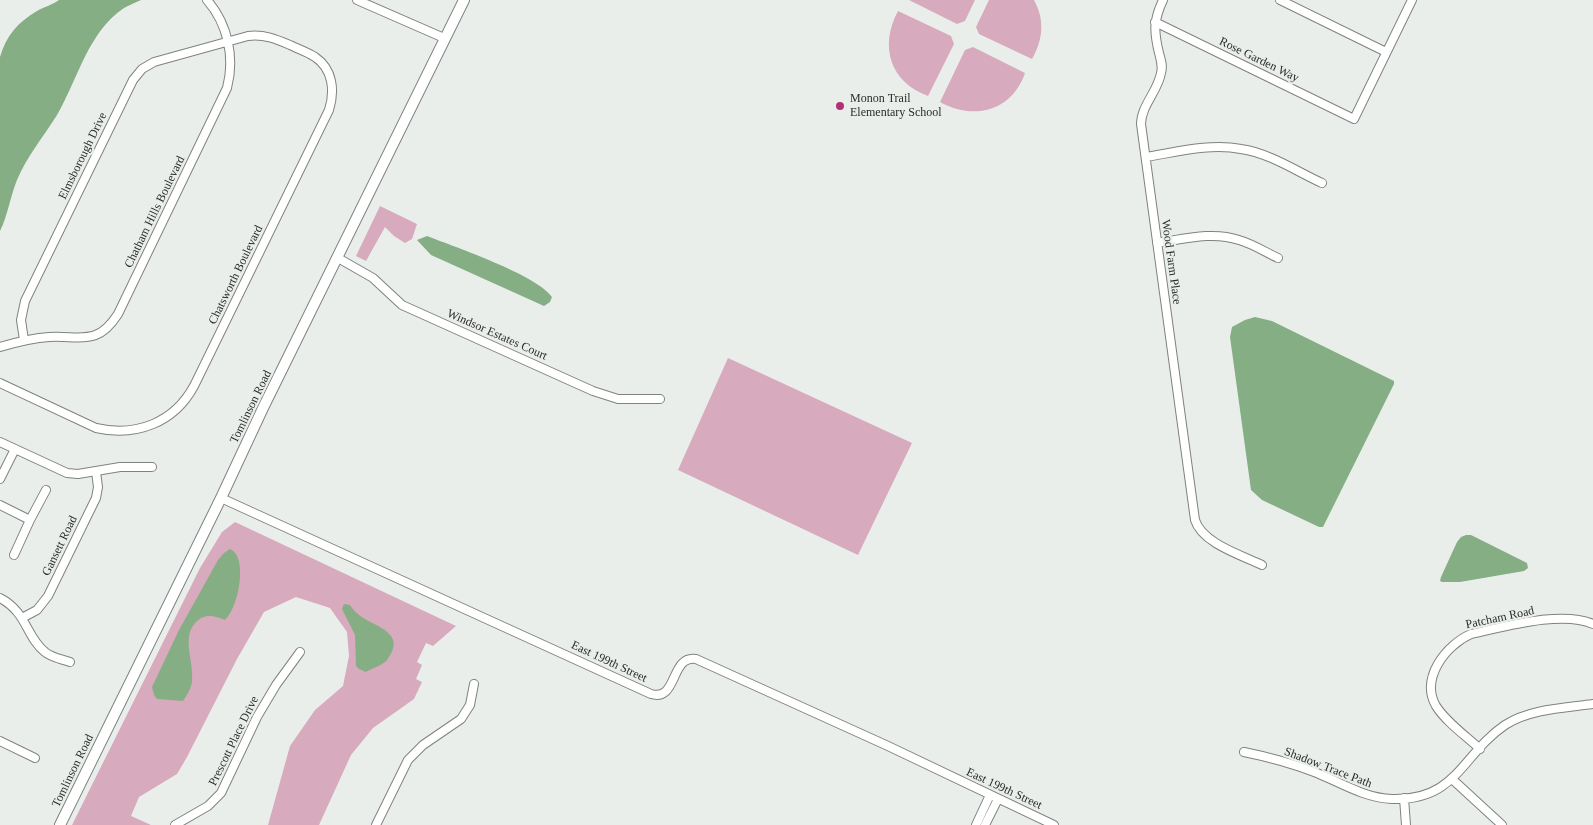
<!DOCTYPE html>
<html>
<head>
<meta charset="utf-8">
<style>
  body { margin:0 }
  canvas { display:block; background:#eaeeea }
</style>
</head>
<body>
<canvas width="1593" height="825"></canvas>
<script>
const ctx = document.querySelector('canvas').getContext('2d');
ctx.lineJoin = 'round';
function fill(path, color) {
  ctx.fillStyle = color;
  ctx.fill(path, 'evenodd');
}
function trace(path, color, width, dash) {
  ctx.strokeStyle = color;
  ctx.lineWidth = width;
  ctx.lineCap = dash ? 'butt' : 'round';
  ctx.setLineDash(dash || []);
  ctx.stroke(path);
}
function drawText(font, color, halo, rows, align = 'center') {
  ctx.font = font + ' "Times New Roman",serif';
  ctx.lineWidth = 4.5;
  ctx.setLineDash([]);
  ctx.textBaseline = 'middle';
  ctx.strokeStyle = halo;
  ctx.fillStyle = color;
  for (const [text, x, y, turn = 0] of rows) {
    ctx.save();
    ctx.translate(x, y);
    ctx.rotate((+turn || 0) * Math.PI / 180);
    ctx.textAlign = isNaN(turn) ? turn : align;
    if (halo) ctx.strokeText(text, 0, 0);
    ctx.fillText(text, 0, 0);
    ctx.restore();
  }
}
fill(new Path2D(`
  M909 0H975L965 21 957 24Z
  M989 0H1034C1045 20 1043 40 1032 59L979 34 976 27Z
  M898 11 951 36 954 44 928 96C890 82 879 46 898 11Z
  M973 47 1025 73C1012 111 974 121 940 102L965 50Z
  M380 206 417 224 412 239 405 243 394 236 385 227 366 261 356 256Z
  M728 358 912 443 858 555 678 470Z
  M235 522 456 626 433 646 426 643 417 662 422 665 416 679 422 682 414 699 373 728 351 755 319 825H268L290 746 315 710 343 686 349 656 347 632 330 608 296 597 264 612 237 659 187 757 177 774 139 797 131 816 151 825H72L200 568 222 532Z`), '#d8aabe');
fill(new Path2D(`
  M59 0H141C135 3 129 5 124 8 88 32 78 79 57 115 44 136 27 156 17 180 10 197 8 215 0 231V57C6 36 18 22 37 11 44 7 52 5 59 0Z
  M427 236C455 247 537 275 552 297L550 302 544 306 431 255 417 240Z
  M1255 317 1272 321 1394 381V384L1323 527H1319L1262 500 1251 490 1230 337 1232 327 1245 320Z
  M1466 535H1471L1527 563 1528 568 1524 571 1460 582H1442L1440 581 1441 577 1457 542 1461 537Z
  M230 549C249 557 238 609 225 620 214 616 206 613 196 622 181 637 194 661 192 680 192 688 187 695 183 701L157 699 154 695 152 687 179 630 218 560 224 553Z
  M344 604 350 605C352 608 355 612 358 614 372 627 409 631 387 660 383 665 372 668 366 672L359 669 356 666 355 635 342 609Z`), '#85ae84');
const street = new Path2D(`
  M357 0 444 38
  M1163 0C1153 21 1154 32 1159 53 1161 60 1163 66 1161 73 1158 91 1141 106 1141 124L1195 520C1202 543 1241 555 1262 565
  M1280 0 1386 52
  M1155 22 1354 119 1412 0
  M1146 157C1177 152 1210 143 1241 149 1269 153 1296 171 1322 183
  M1157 243C1184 239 1213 231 1239 240 1253 244 1265 252 1278 258
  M338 258 373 278 402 305 593 391 618 399H660
  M0 347C17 342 32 338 49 337 80 335 97 347 118 314L227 88C235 58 228 24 207 0
  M0 383 96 428C136 437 174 423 194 386L329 110C335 91 333 69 315 57 307 52 298 49 290 45 276 39 264 34 248 36L154 62 142 69 133 80 25 301 21 320 24 340
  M0 442 67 473 78 474 120 467H152
  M0 479 15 449
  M221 498 651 694C678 702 670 655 696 659L888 746 1054 825
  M0 505 30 520 46 490
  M14 555 30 520
  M0 598C27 612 26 637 45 652 52 658 62 659 70 662
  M22 618 37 610 48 596 96 498 98 487 96 472
  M0 741 35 758
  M1480 749C1466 736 1446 722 1436 706 1420 678 1446 645 1471 634 1504 627 1562 610 1593 624
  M1244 752C1269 757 1294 764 1317 773 1341 783 1365 798 1392 799 1457 801 1462 754 1505 725 1530 709 1564 708 1593 704
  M1452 779 1502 825
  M1404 798 1406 825
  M175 825 208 806 221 793 257 717 276 685 300 652
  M376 825 408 760 423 745 461 719 470 705 474 684
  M976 825 990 795
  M985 825 998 799`);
const secondary = new Path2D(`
  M60 825 221 498 263 408 464 0`);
trace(street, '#7f837f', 10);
trace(secondary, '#7f837f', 12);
trace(street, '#fff', 8);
trace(secondary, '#fff', 10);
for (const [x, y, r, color] of [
  [840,106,5,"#b33079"]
]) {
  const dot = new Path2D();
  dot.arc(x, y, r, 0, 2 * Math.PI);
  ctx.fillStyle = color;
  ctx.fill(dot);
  trace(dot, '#eaeeea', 2);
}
drawText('12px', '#2a2c2a', '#eaeeea', [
  ["Rose Garden Way",1259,60,26],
  ["Elmsborough Drive",83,156,-64],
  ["Chatham Hills Boulevard",155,212,-64],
  ["Wood Farm Place",1171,262,82],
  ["Chatsworth Boulevard",236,275,-64],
  ["Windsor Estates Court",497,335,24],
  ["Tomlinson Road",251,407,-64],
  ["Gansett Road",60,546,-64],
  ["Patcham Road",1500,618,-12],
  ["East 199th Street",609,662,25],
  ["Prescott Place Drive",234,741,-64],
  ["Shadow Trace Path",1328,768,21],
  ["Tomlinson Road",73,771,-64],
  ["East 199th Street",1004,789,25]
]);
drawText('12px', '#2a2c2a', '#eaeeea', [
  ["Monon Trail",850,99],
  ["Elementary School",850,113]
], 'left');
</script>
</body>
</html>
